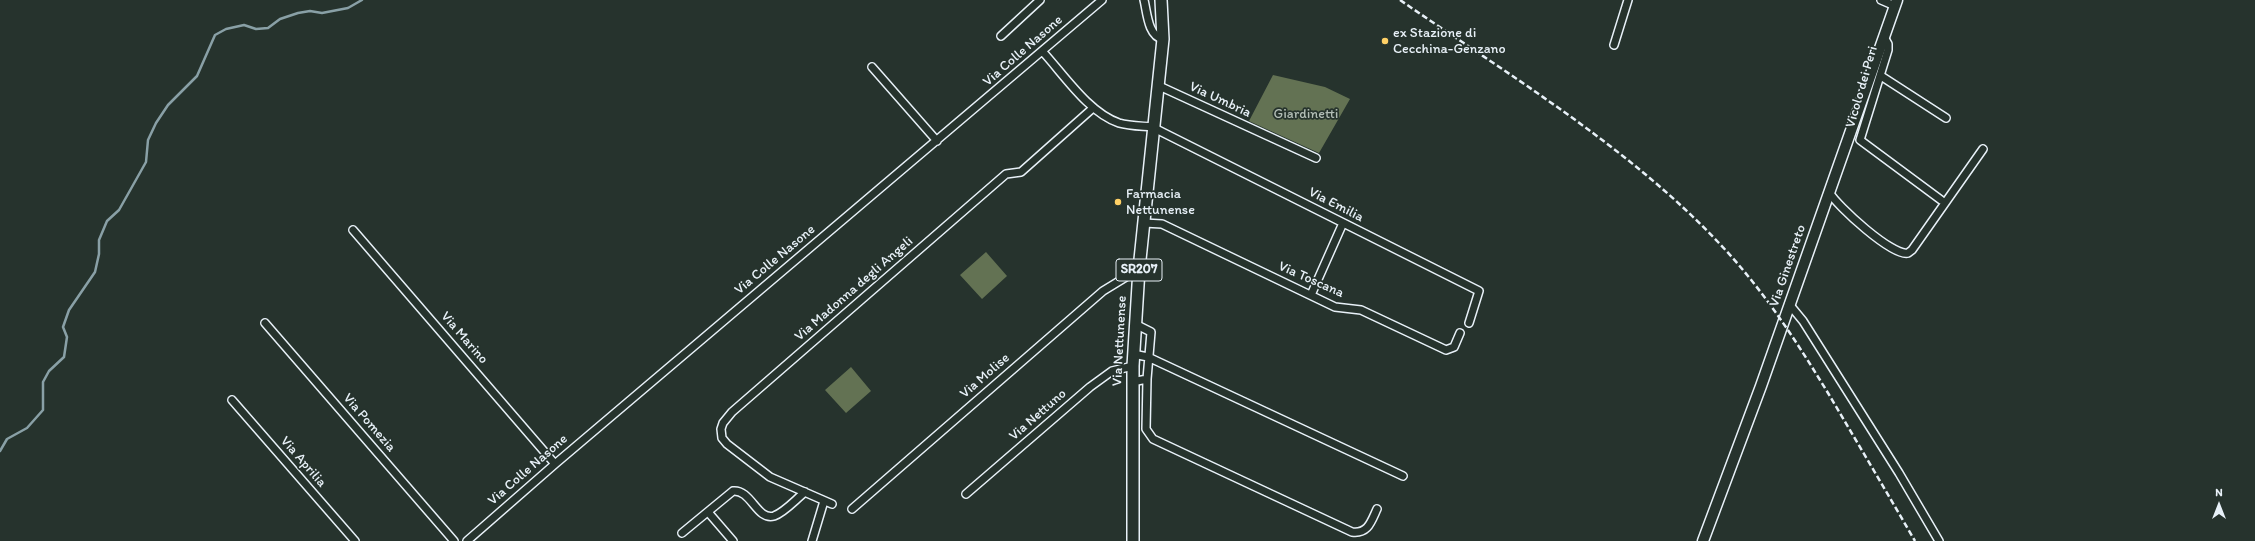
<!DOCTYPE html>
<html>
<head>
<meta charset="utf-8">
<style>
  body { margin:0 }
  #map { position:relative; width:2255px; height:541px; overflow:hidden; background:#26332d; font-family:Itim,sans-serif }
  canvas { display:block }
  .north { position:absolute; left:2199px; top:485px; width:40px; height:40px; -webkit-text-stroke:3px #26332d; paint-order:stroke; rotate:0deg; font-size:11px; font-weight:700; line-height:16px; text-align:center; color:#e8f1f8 }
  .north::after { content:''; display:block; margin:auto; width:14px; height:18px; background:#e8f1f8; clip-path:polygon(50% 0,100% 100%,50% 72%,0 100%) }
</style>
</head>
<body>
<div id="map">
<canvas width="2255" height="541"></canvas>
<div class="north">N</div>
</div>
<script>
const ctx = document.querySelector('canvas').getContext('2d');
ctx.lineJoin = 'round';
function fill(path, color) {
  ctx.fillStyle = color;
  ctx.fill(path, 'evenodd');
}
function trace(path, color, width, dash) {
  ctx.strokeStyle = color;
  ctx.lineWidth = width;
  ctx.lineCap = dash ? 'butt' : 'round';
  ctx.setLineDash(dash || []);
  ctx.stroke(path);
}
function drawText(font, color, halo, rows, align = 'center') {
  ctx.font = font + ' Itim,sans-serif';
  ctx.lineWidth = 3.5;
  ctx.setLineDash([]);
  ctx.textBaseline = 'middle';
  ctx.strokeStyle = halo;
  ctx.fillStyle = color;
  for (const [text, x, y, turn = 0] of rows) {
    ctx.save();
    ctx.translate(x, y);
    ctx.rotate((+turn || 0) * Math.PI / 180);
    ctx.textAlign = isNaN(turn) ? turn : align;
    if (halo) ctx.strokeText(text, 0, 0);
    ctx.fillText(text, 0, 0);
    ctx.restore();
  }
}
fill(new Path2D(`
  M1273 75 1325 87 1350 99 1319 153 1249 121Z
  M986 252 1007 276 982 299 960 275Z
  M851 367 871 391 846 413 825 390Z`), '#637253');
trace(new Path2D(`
  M0 451 7 439 27 428 43 410V382L49 371 64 357 67 337 63 327 69 310 95 272 99 254V240L107 221 119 210 146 162 148 140 156 123 168 105 197 76 215 35 226 29 244 25 256 29 268 28 280 19 298 13 310 11 322 13 348 8 362 0`), '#89a0a6', 2.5);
const street = new Path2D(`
  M1144 0C1147 12 1148 37 1163 39
  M1881 0 1895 6
  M1001 36 1040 0
  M1884 37 1888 44V50L1860 140 1941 200
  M1614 45 1628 0
  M1043 52C1064 75 1089 113 1119 123 1129 126 1141 126 1152 127L1479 291 1469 323
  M872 67 937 141
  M1881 76 1946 118
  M1157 85 1316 158
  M1829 192C1837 206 1893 257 1908 253L1912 250 1983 149
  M1144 223 1162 224 1335 307 1361 310 1446 350 1454 347 1460 333
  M353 230 555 464
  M1311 295 1343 223
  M1789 304 1803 321 1899 473 1939 541
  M265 323 454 541
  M1133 354 1148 357 1403 476
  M1147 379 1146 429 1153 439 1352 532C1368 534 1371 522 1377 509
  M1132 382 1147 379 1151 332 1135 324
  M232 400 355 541
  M966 494 1090 387 1112 371 1133 366
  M832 504 770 477 727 444 722 438 721 429 723 423 732 412 1006 174 1021 172 1093 108
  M852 509 1103 291 1139 269
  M708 512 733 541
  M682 533 733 491C751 489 757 521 774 516 785 512 796 499 805 492
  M467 541 555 464 1102 0
  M812 541 824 501`);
const secondary = new Path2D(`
  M1703 541 1761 386 1897 0`);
const primary = new Path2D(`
  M1133 541V366L1139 269 1163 39 1161 0`);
trace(street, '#e8f1f8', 10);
trace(secondary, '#e8f1f8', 13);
trace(primary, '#e8f1f8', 14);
trace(street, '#26332d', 7);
trace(secondary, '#26332d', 10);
trace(primary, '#26332d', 11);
trace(new Path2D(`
  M1400 0C1509 75 1627 146 1718 242 1762 288 1795 339 1828 393 1857 442 1886 491 1915 541`), '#e8f1f8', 2.5, [6, 3]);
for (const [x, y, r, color] of [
  [1385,41,4,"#ffd166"],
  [1118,202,4,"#ffd166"]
]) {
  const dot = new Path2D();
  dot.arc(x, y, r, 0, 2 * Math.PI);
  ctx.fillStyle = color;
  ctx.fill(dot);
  trace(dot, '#26332d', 1.5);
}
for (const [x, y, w] of [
  [1139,270,46]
]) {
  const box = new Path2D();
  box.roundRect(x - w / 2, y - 11, w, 22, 3);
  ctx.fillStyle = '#26332d';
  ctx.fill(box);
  trace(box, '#e8f1f8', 1);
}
drawText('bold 13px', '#e8f1f8', null, [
  ["SR207",1139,270]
]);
drawText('14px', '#e8f1f8', '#26332d', [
  ["ex Stazione di",1393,33],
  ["Cecchina-Genzano",1393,49],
  ["Farmacia",1126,194],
  ["Nettunense",1126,210]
], 'left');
drawText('14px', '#e8f1f8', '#26332d', [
  ["Via Colle Nasone",1023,51,-41],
  ["Vicolo dei Peri",1862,87,-74],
  ["Via Umbria",1220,100,25],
  ["Via Emilia",1336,205,27],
  ["Via Colle Nasone",775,260,-40],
  ["Via Ginestreto",1788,266,-71],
  ["Via Toscana",1311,280,24],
  ["Via Madonna degli Angeli",854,289,-41],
  ["Via Marino",464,338,49],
  ["Via Nettunense",1120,341,-87],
  ["Via Molise",985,376,-41],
  ["Via Nettuno",1038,415,-41],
  ["Via Pomezia",369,423,49],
  ["Via Aprilia",303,462,49],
  ["Via Colle Nasone",528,470,-41]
]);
drawText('14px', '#b3beb6', '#26332d', [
  ["Giardinetti",1306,114]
]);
</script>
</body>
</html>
